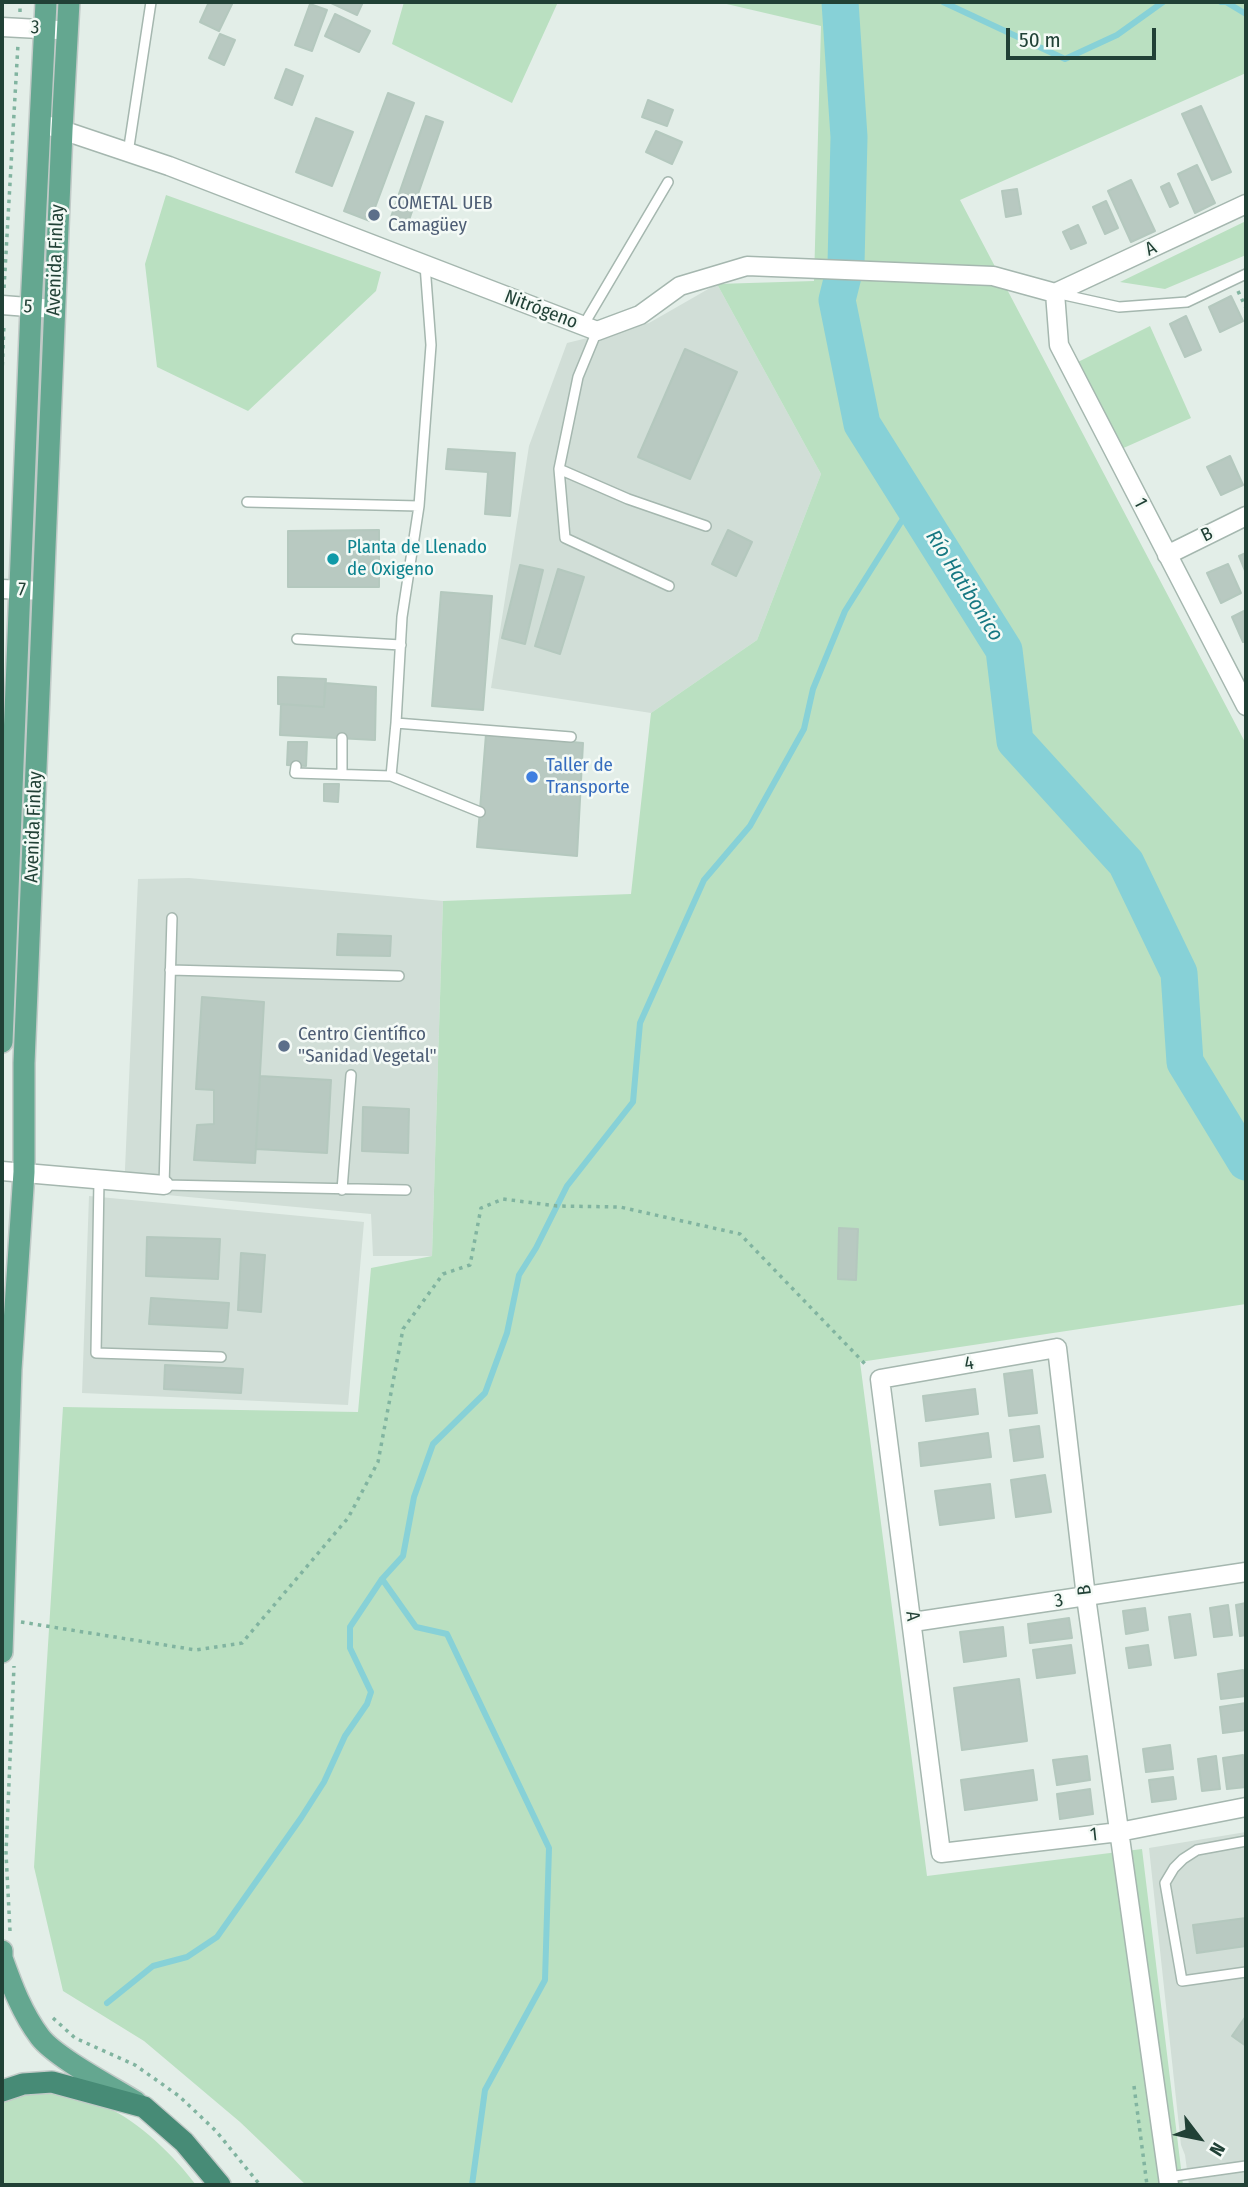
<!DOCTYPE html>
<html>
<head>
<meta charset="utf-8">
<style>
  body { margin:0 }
  #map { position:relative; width:1248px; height:2187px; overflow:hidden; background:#e3eee8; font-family:"Fira Sans Condensed",sans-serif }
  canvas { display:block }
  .frame { position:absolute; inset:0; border:4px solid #214136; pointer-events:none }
  .north { position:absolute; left:1164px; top:2103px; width:70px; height:70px; -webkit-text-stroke:5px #f4faf6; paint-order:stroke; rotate:122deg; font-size:19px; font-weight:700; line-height:28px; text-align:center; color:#214136 }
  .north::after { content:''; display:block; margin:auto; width:24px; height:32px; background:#214136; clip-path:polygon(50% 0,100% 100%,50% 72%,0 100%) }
  .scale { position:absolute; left:1006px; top:28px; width:150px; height:32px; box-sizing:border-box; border:4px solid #214136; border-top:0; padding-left:9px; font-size:21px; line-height:24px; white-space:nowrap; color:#214136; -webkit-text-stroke:5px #f4faf6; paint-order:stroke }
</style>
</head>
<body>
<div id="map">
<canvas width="1248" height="2187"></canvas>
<div class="frame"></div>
<div class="north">N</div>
<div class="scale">50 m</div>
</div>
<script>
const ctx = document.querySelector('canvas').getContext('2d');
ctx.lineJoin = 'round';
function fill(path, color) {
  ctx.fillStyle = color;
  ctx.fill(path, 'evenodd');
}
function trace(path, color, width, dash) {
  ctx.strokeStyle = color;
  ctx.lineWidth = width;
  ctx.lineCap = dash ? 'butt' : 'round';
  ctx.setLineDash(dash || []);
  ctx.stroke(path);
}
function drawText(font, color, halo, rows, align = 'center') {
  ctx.font = font + ' "Fira Sans Condensed",sans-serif';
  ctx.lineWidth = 5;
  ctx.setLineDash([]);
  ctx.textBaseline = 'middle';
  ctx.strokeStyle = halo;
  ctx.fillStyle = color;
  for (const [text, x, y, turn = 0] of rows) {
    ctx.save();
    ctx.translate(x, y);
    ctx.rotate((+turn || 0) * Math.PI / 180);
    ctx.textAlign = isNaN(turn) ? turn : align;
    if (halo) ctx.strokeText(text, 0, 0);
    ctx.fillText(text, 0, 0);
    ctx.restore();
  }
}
fill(new Path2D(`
  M717 284 821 474 757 640 651 713 491 688 529 446 567 343 649 323Z
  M189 878 443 901 432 1256H373L371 1214 124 1191 138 879Z
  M89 1196 364 1222 348 1405 82 1393Z
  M1246 1832V2185H1189L1185 2155 1181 2145 1149 1848Z`), '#d1ded7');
fill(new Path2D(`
  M404 2H558L512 103 392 44Z
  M718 2H1246V73L960 200 1246 744V1304L860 1362 927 1876 1142 1849 1183 2185H306L240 2122 144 2041 63 1991 34 1867 63 1407 358 1412 371 1268 432 1256 443 901 631 894 651 713 757 640 821 474 717 284 814 281 821 26Z
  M166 195 381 272 376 291 248 411 157 367 145 264Z
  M1246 221V255L1165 289 1120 282Z
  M1150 326 1191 418 1119 450 1078 362Z
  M59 2092C74 2097 91 2101 106 2107 139 2121 175 2157 196 2185H2V2101L21 2093Z`), '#bae0c1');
trace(new Path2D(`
  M943 2 1065 59 1117 35 1163 2
  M1221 2H1226L1246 14
  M382 1579 416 1627 447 1634 549 1848 545 1980 485 2090 472 2185
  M107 2003 153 1966 187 1957 217 1937 301 1818 324 1782 345 1736 367 1704 371 1692 350 1648V1627L382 1579 403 1556 414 1497 433 1444 485 1393 507 1333 519 1275 536 1248 567 1186 633 1102 640 1023 704 880 750 826 804 729 813 689 845 611 913 503`), '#87d1d7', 6);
trace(new Path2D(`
  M840 2 849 137 846 264 837 300 862 424 1004 650 1015 741 1126 863 1179 973 1185 1062 1246 1162`), '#87d1d7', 37);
const building = new Path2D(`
  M209 2H233L219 31 200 22Z
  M329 2H363L357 15Z
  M310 4 327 10 312 51 295 45Z
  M335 14 370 31 359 52 325 36Z
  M220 34 235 40 224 65 209 58Z
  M286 69 303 76 292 105 275 98Z
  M388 93 414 103 370 221 344 211Z
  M648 100 673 110 667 126 642 117Z
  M1201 106 1231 172 1212 180 1182 114Z
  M426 116 443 122 408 223 391 217Z
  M316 118 353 132 332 186 296 172Z
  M656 131 682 142 672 164 646 152Z
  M1197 165 1215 203 1195 213 1178 174Z
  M1131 180 1155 231 1131 242 1108 191Z
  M1169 183 1178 203 1170 207 1161 187Z
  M1017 189 1021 214 1006 217 1002 191Z
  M1106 201 1118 228 1105 234 1093 207Z
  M1078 225 1086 243 1071 249 1063 232Z
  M1231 296 1243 321 1220 332 1209 307Z
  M1186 316 1201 350 1185 357 1170 324Z
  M685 349 737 372 690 479 638 457Z
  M448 449 515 453 510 516 485 514 488 472 446 469Z
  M1230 456 1243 485 1221 495 1207 467Z
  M379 530V587H288V531Z
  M728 530 752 542 736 576 712 564Z
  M1246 553V573L1239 556Z
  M1228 564 1241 593 1221 603 1207 573Z
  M520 565 543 570 525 644 502 638Z
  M558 569 584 577 560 654 535 646Z
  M441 592 492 596 483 710 432 706Z
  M1246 610V641L1243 642 1232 617Z
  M278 677 326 679 324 707 278 704Z
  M325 683 376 687 375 740 280 735 281 704 324 707Z
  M486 734 583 743 577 856 477 847Z
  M288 742H307L306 766 287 765Z
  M324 784H339L338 802 324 801Z
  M338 934 391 936 390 956 337 955Z
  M202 997 264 1002 255 1163 194 1160 197 1125 214 1124V1090L196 1089Z
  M260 1076 331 1080 327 1153 256 1149Z
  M363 1107 409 1109 408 1153 362 1151Z
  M839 1228 858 1229 856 1280 838 1279Z
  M147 1237 220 1239 218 1279 146 1276Z
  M241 1253 265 1255 261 1312 238 1310Z
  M151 1298 229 1303 227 1328 149 1324Z
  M165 1365 243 1369 241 1393 164 1389Z
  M1032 1370 1037 1413 1009 1416 1004 1374Z
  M975 1389 978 1414 926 1421 923 1396Z
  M1039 1426 1043 1457 1014 1461 1010 1430Z
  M988 1433 991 1457 921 1466 919 1443Z
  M1045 1475 1051 1512 1016 1517 1011 1480Z
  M990 1484 994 1518 940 1525 935 1491Z
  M1246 1603V1635L1240 1636 1236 1605Z
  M1228 1605 1232 1635 1214 1637 1210 1608Z
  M1145 1608 1148 1630 1126 1634 1123 1611Z
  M1190 1614 1196 1655 1175 1658 1169 1617Z
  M1069 1618 1072 1638 1030 1643 1028 1624Z
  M1003 1627 1006 1656 964 1662 960 1632Z
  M1071 1645 1075 1673 1037 1678 1033 1650Z
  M1148 1645 1151 1665 1129 1668 1126 1648Z
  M1243 1670 1246 1696 1221 1699 1218 1674Z
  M1019 1679 1027 1741 962 1750 954 1688Z
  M1246 1703V1730L1223 1733 1220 1707Z
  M1170 1745 1173 1769 1146 1772 1143 1749Z
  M1243 1755 1246 1787 1227 1789 1223 1758Z
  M1087 1756 1090 1780 1057 1785 1053 1760Z
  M1216 1756 1220 1789 1202 1791 1198 1759Z
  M1033 1770 1037 1800 965 1810 961 1780Z
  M1173 1777 1176 1799 1152 1802 1149 1780Z
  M1090 1789 1093 1814 1060 1819 1057 1794Z
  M1246 1918V1946L1197 1953 1193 1925Z
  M1246 2016V2046L1232 2036Z`);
fill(building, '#b8c9c1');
trace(building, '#b4c8be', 2);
const service = new Path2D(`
  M128 153 151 2
  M425 265 431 345 419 506 402 617 396 723 571 737
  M1060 294 1119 307 1187 302 1246 274
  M583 326 668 182
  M597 331 578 377 559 469 565 538 669 586
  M559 469 628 499 706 526
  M247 502 419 506
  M297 639 401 645
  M296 766 295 773 391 776 396 723
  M342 774V738
  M391 776 480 812
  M172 918 164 1185 406 1190
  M170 970 399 976
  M99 1180 96 1353 221 1357
  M342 1190 351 1075
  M1246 1841 1197 1850 1183 1859 1174 1868 1165 1883 1182 1981 1246 1972
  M1168 2177 1246 2166`);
const minor = new Path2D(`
  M2 27 58 30
  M50 126 169 166 597 331 640 315 680 286 747 266 993 276 1055 293
  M1055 293 1059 345 1246 706
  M1055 293 1246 204
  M2 305 54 309
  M1167 555 1246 516
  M2 589 43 591
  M2 1171 164 1185
  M913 1622 1246 1572
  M1169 2185 1168 2177 1086 1597 1057 1348 880 1379 941 1853 1119 1832 1246 1807`);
const primary = new Path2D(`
  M2 1042 31 308 46 2
  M2 1652 11 1369 24 1172V1063L62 130 69 2
  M2 1951V1958C12 1986 22 2013 40 2037 55 2057 112 2087 136 2102`);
const trunk = new Path2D(`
  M2 2091 23 2084 52 2082 144 2107 184 2142 220 2185`);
trace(service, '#a5b7af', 12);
trace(minor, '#a5b7af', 21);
trace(primary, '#c1cac7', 24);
trace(trunk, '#c1cac7', 24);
trace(new Path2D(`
  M20 12V2
  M4 288 18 44
  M1238 291 1246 308
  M2 374 4 323
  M21 1622 196 1650 242 1643 348 1518 378 1462 403 1329 443 1274 470 1265 481 1208 503 1199 557 1206 620 1207 740 1234 867 1366
  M10 1931 6 1853 14 1666
  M53 2018 75 2038 135 2065 179 2096 216 2131 260 2185
  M1134 2086 1147 2185`), '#81b4a0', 3.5, [3.5, 5]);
trace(service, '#fff', 9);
trace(minor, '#fff', 18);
trace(primary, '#64a790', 21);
trace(trunk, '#478b76', 21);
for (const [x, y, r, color] of [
  [374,215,7,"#5c6f8a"],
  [333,559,7,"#0f9aa8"],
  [532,777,7,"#3f7fe0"],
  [284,1046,7,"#5c6f8a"]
]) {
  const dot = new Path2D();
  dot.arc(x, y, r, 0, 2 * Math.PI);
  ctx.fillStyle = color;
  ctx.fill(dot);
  trace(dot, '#f4faf6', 2.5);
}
drawText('19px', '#214136', '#f4faf6', [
  ["3",35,28,3],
  ["A",1151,249,-25],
  ["Avenida Finlay",56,260,-88],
  ["5",28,307,4],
  ["Nitrógeno",541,310,21],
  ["1",1140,503,63],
  ["B",1207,535,-26],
  ["7",22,590,2],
  ["Avenida Finlay",34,827,-88],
  ["4",969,1364,-10],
  ["B",1085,1590,-97],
  ["3",1059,1601,-9],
  ["A",912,1616,83],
  ["1",1094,1835,-6]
]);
drawText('19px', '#4e5e75', '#f4faf6', [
  ["COMETAL UEB",388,204],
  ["Camagüey",388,226],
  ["Centro Científico",298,1035],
  ["\"Sanidad Vegetal\"",298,1057]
], 'left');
drawText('19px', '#0d838f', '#f4faf6', [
  ["Planta de Llenado",347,548],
  ["de Oxigeno",347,570]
], 'left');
drawText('19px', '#366cbe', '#f4faf6', [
  ["Taller de",546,766],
  ["Transporte",546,788]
], 'left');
drawText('italic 21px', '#167882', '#f4faf6', [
  ["Río Hatibonico",964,586,58]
]);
</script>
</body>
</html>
